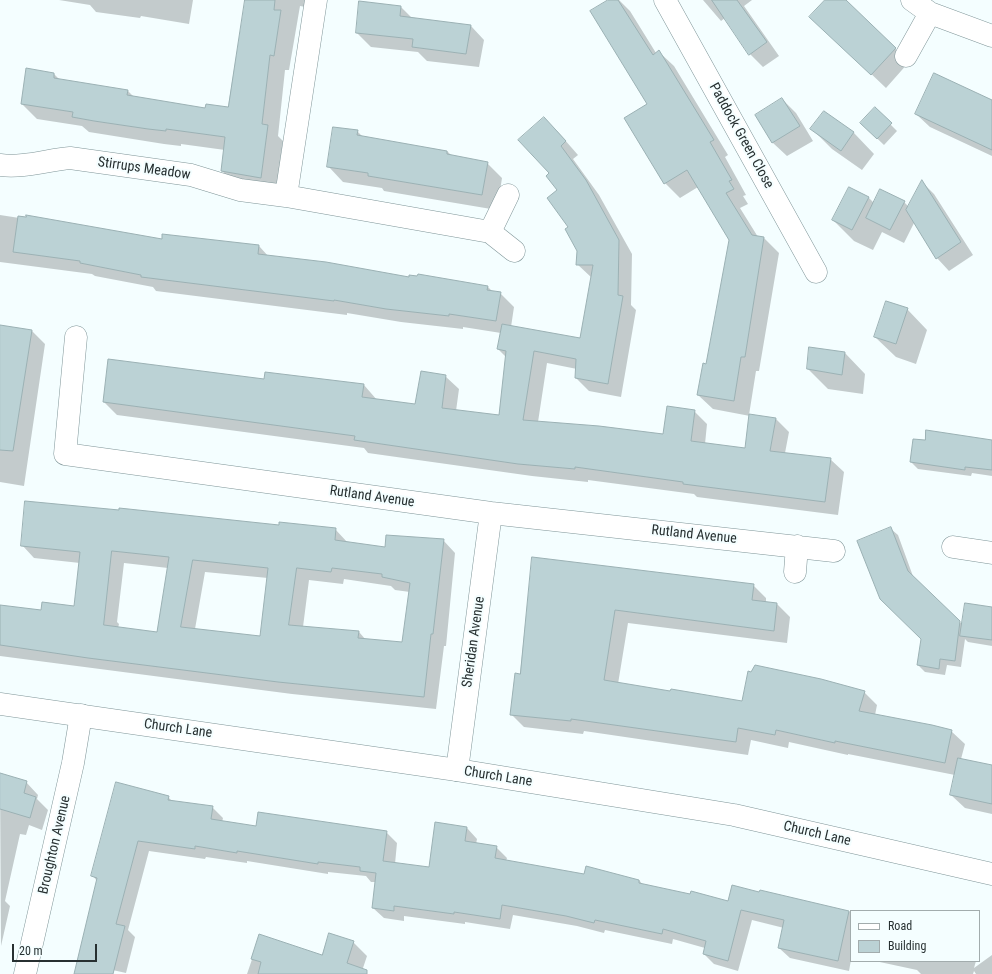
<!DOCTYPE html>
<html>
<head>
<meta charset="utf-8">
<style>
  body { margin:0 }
  #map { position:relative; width:992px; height:974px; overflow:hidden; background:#f4feff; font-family:"Roboto Condensed",sans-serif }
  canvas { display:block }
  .legend { position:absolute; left:850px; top:910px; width:130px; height:52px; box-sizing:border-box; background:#f4feff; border:1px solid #a2acad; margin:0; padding:5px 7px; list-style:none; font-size:12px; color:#273031 }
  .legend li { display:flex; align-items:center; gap:8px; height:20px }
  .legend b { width:20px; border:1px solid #a2acad }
  .scale { position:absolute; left:12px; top:944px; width:85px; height:18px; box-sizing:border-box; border:2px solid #273031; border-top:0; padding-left:5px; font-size:12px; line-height:14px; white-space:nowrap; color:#273031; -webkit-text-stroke:3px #f4feff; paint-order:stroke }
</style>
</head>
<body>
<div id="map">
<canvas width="992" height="974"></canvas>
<ul class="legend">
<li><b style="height:5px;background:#fff"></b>Road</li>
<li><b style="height:11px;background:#bbd2d5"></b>Building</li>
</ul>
<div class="scale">20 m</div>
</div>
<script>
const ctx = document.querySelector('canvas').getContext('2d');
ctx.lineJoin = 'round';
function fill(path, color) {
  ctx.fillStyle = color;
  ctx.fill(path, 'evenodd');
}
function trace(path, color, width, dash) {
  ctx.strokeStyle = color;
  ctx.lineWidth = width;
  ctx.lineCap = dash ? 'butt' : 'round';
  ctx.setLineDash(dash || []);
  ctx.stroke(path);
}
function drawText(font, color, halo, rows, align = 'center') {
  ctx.font = font + ' "Roboto Condensed",sans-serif';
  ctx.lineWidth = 4;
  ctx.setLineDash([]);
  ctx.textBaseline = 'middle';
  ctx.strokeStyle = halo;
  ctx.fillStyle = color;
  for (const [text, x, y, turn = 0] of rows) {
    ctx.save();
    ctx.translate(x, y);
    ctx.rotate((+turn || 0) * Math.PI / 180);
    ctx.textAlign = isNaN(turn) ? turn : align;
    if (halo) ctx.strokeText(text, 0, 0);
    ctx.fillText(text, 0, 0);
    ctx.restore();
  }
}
fill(new Path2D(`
  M59 0H193L189 24 141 16 140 18 96 12 90 5Z
  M246 0H307L306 7 300 6 289 70H285L278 136 283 141 276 193 237 186 222 171 225 150 181 144V146L164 144 89 132 82 126 37 119 22 104 54 74 61 81 128 91 134 97 206 109H229Z
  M609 0H619L630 11 656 53 659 52 674 66 728 155 725 157 746 195 743 196 748 204 740 208 758 237 764 238 779 253 759 371H756L749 415 776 419 789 432 785 453 830 459 844 472 838 515 697 497 694 494 588 480V482L532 476 368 453 364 448 117 415 104 402 265 380 364 385 377 400 416 405 445 376 459 389 456 411 499 416 507 358 498 349 501 333 463 327V329L401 322 347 313V315L156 291 153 287 95 276 92 274 0 262V215L163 240V235L259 246 269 257 409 278 487 286 493 292 500 293 514 307 511 327 581 339 592 278 577 264 578 251 551 173 557 131 578 155 573 159 599 195 632 254 631 305 636 310 621 397 589 391 576 378 577 369 547 363 538 422 664 435 694 411 707 424 705 444 746 449 750 416 713 409 698 395 707 365 730 240 698 187 680 198 665 183 648 105Z
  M703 0H752L744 6 779 56 763 67 750 54 725 18 721 21Z
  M827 0H844L909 62 886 88 825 30Z
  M401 7 413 19 471 26 484 40 479 67 427 61 418 52 371 47 357 33Z
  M782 99 796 113 813 141 787 156 773 143 756 115Z
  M992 101V156L930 127 916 114Z
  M875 109 897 131 884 145 861 123Z
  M824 112 854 133 874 154 862 170 832 149 812 129Z
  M357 131 363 137 447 151 452 156 487 163 502 178 497 210 384 191 382 188 343 182 328 166Z
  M922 182 934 194 973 255 949 271 937 258 914 223 904 243 882 232 873 250 854 241 833 220 868 197 874 203 904 202 909 207Z
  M907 309 927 330 916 364 896 357 875 337Z
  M0 326 32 331 45 344 24 486 0 482Z
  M810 349 845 353 865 374 863 394 828 389 808 369Z
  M927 431 992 441V476L972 473 971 476 918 469 911 462 926 441Z
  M280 526 335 529 348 543 386 548 443 540 455 553 446 646H444L436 709 292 694 0 656V606L41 611 75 607 80 563 34 558 22 545ZM124 563 168 568 157 634 118 628 119 624 117 622ZM205 572 268 578 261 637 195 629ZM344 579 391 586 395 590 410 592 403 643 366 640 359 632 303 627 309 580 343 584Z
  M891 529 898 535 914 579 963 625 992 608V646L968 642 965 639 961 667 947 665 945 675 925 672 918 665 922 639Z
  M533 558 753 585 766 598V603L777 604 790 617 787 643 628 623 618 684 743 702 864 692 877 705 875 715 951 731 965 744 961 759 992 766V814L965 808 951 795 955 775 848 754V755L789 742 788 748 751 740 748 755 584 731 583 734 524 727 511 714 521 675Z
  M0 775 26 782 38 795 37 799 48 810 42 830 29 825 26 835 20 834 5 901 10 906 1 946Z
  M168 797 173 802 212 807 223 818 222 822 257 827 386 832 397 843 395 864 430 868 467 828 477 839 476 844 496 847 507 858 506 861 585 875 639 880 643 885 728 903 760 894V891L851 912V960L849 971 790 958 779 948 784 928 752 920 738 971 714 964 704 954 705 948 673 939 672 944 605 930 604 933 577 926 513 915 510 929 465 922V924L404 916V921L384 918 373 908 376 882H371L366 876 328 872V874L247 861V863L206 857 205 859 149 851 128 930 135 937 126 973 90 965 97 881 93 876Z
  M260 936 323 956 353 942 367 956 361 974H247Z
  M992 955V974H976L974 971 973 974H921L917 970 875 961H976L974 968Z`), '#0003');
const building = new Path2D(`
  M245 0H275L274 10H281L274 56 270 55 262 124 268 125 261 178 221 171 225 137 166 129V131L148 129 94 121 72 117 73 112 21 104 26 68 54 73V78L128 90 127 95 205 108 206 104 228 107Z
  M608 0H618L653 55 659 50 714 140 710 142 732 180 729 181 734 189 726 193 752 235 764 237 745 357H741L734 401 697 395 703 363 706 364 729 240 687 170 664 184 624 118 647 104 590 11Z
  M712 0H737L767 42 749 55Z
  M825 0H846L896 48 871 75 809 17Z
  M359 1 401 6 400 16 471 25 466 54 412 47 413 39 356 33Z
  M934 73 992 100V150L915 114Z
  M782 98 800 126 772 143 755 115Z
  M875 107 892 123 877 139 860 123Z
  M824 111 854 132 841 151 810 129Z
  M544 117 566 141 561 146 586 180 619 240 618 295 623 296 608 384 575 378 576 359 534 351 523 420 599 426 663 434 667 406 695 410 691 441 745 448 749 414 776 418 770 451 831 458 825 502 683 484V482L575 467V469L518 464 354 440 355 436 103 402 108 359 264 379 265 372 364 384 362 397 415 404 421 371 446 375 442 408 499 415 506 351 497 349 502 324 580 338 593 265H576L577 251 565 229 568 227 547 198 557 190 546 176 549 173 518 140Z
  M333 127 358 130 357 135 447 151V154L488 162 482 195 368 176V173L327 167Z
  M922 180 961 242 936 259 906 210Z
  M849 187 869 197 852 230 832 220Z
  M880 189 905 201 890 230 866 218Z
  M26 215 162 239V234L259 245 258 254 326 262 409 277V275L417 276 418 274 488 286 487 290 501 292 496 321 449 314V316L386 309 334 300V301L141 277V275L80 263V261L13 252 18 216 26 217Z
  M886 301 908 308 896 344 874 337Z
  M0 325 32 330 13 451 0 450Z
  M809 347 845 352 842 375 807 369Z
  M926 430 992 440V470L965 467V470L910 462 913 439 925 440Z
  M25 501 119 510V508L279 525V522L336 528 335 540 385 547 386 535 444 539 433 634H431L424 697 278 682 88 658 0 645V605L41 610 42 602 74 606 80 552 21 546ZM112 551 169 557 157 632 104 625ZM193 560 268 568 260 636 181 627ZM297 568 331 572 332 568 382 574V577L410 583 402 642 358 638 359 631 289 625Z
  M891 527 908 571 960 621 955 661 940 659 939 669 917 665 921 639 880 599 857 541Z
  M532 557 754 584 752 600 777 603 774 631 615 610 604 680 670 691 671 689 742 701 748 671 751 672 755 665 821 679 865 691 859 711 932 725 952 730 945 763 835 741V743L776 730 775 735 738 728 736 742 571 719V721L510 715 515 673 520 674Z
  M965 603 992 607V640L960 636Z
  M958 758 992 765V804L950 795Z
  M0 773 27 781 24 793 36 797 30 818 0 809Z
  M116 782 169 796 168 800 213 806 211 819 256 826 258 812 387 831 383 861 429 867 435 822 467 827 465 841 497 846 495 858 584 874 586 866 639 880V883L690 894 691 891 728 901 732 885 759 892 760 890 849 911 838 961 778 948 784 920 741 910 728 961 703 954 706 941 663 929 662 934 595 920 594 923 566 916 502 905 500 919 454 912V914L394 906V911L372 908 376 873 360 871V867L318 862V864L237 851V853L195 846V849L138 841 116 924 125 926 113 974H74L97 878 91 876Z
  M329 933 354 941 347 963 367 970V974H258L261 962 251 959 259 934 322 955Z`);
fill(building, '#bbd2d5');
trace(building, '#9bb1b4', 1);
const minor = new Path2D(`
  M665 0 816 272
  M912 0 930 13 992 36
  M906 56 930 13
  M0 165C24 168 47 160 70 158L191 175 240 190 286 196 490 232 508 195
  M286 196 316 0
  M490 232 514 251
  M76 337 65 454 491 513 834 551
  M953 547 992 553
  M795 572 797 546
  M457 770 491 513
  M25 974 73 763 81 715`);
const major = new Path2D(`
  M0 704 457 770 734 815 992 874`);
trace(minor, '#7f9598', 23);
trace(major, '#7f9598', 23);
trace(minor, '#fff', 22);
trace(major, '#fff', 22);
drawText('14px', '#273031', '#f4feff', [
  ["Paddock Green Close",741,136,61],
  ["Stirrups Meadow",144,169,8],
  ["Rutland Avenue",372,497,8],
  ["Rutland Avenue",694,535,6],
  ["Sheridan Avenue",474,642,-82],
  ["Church Lane",178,729,8],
  ["Church Lane",498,777,9],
  ["Church Lane",817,834,13],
  ["Broughton Avenue",55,845,-77]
]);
</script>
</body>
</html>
